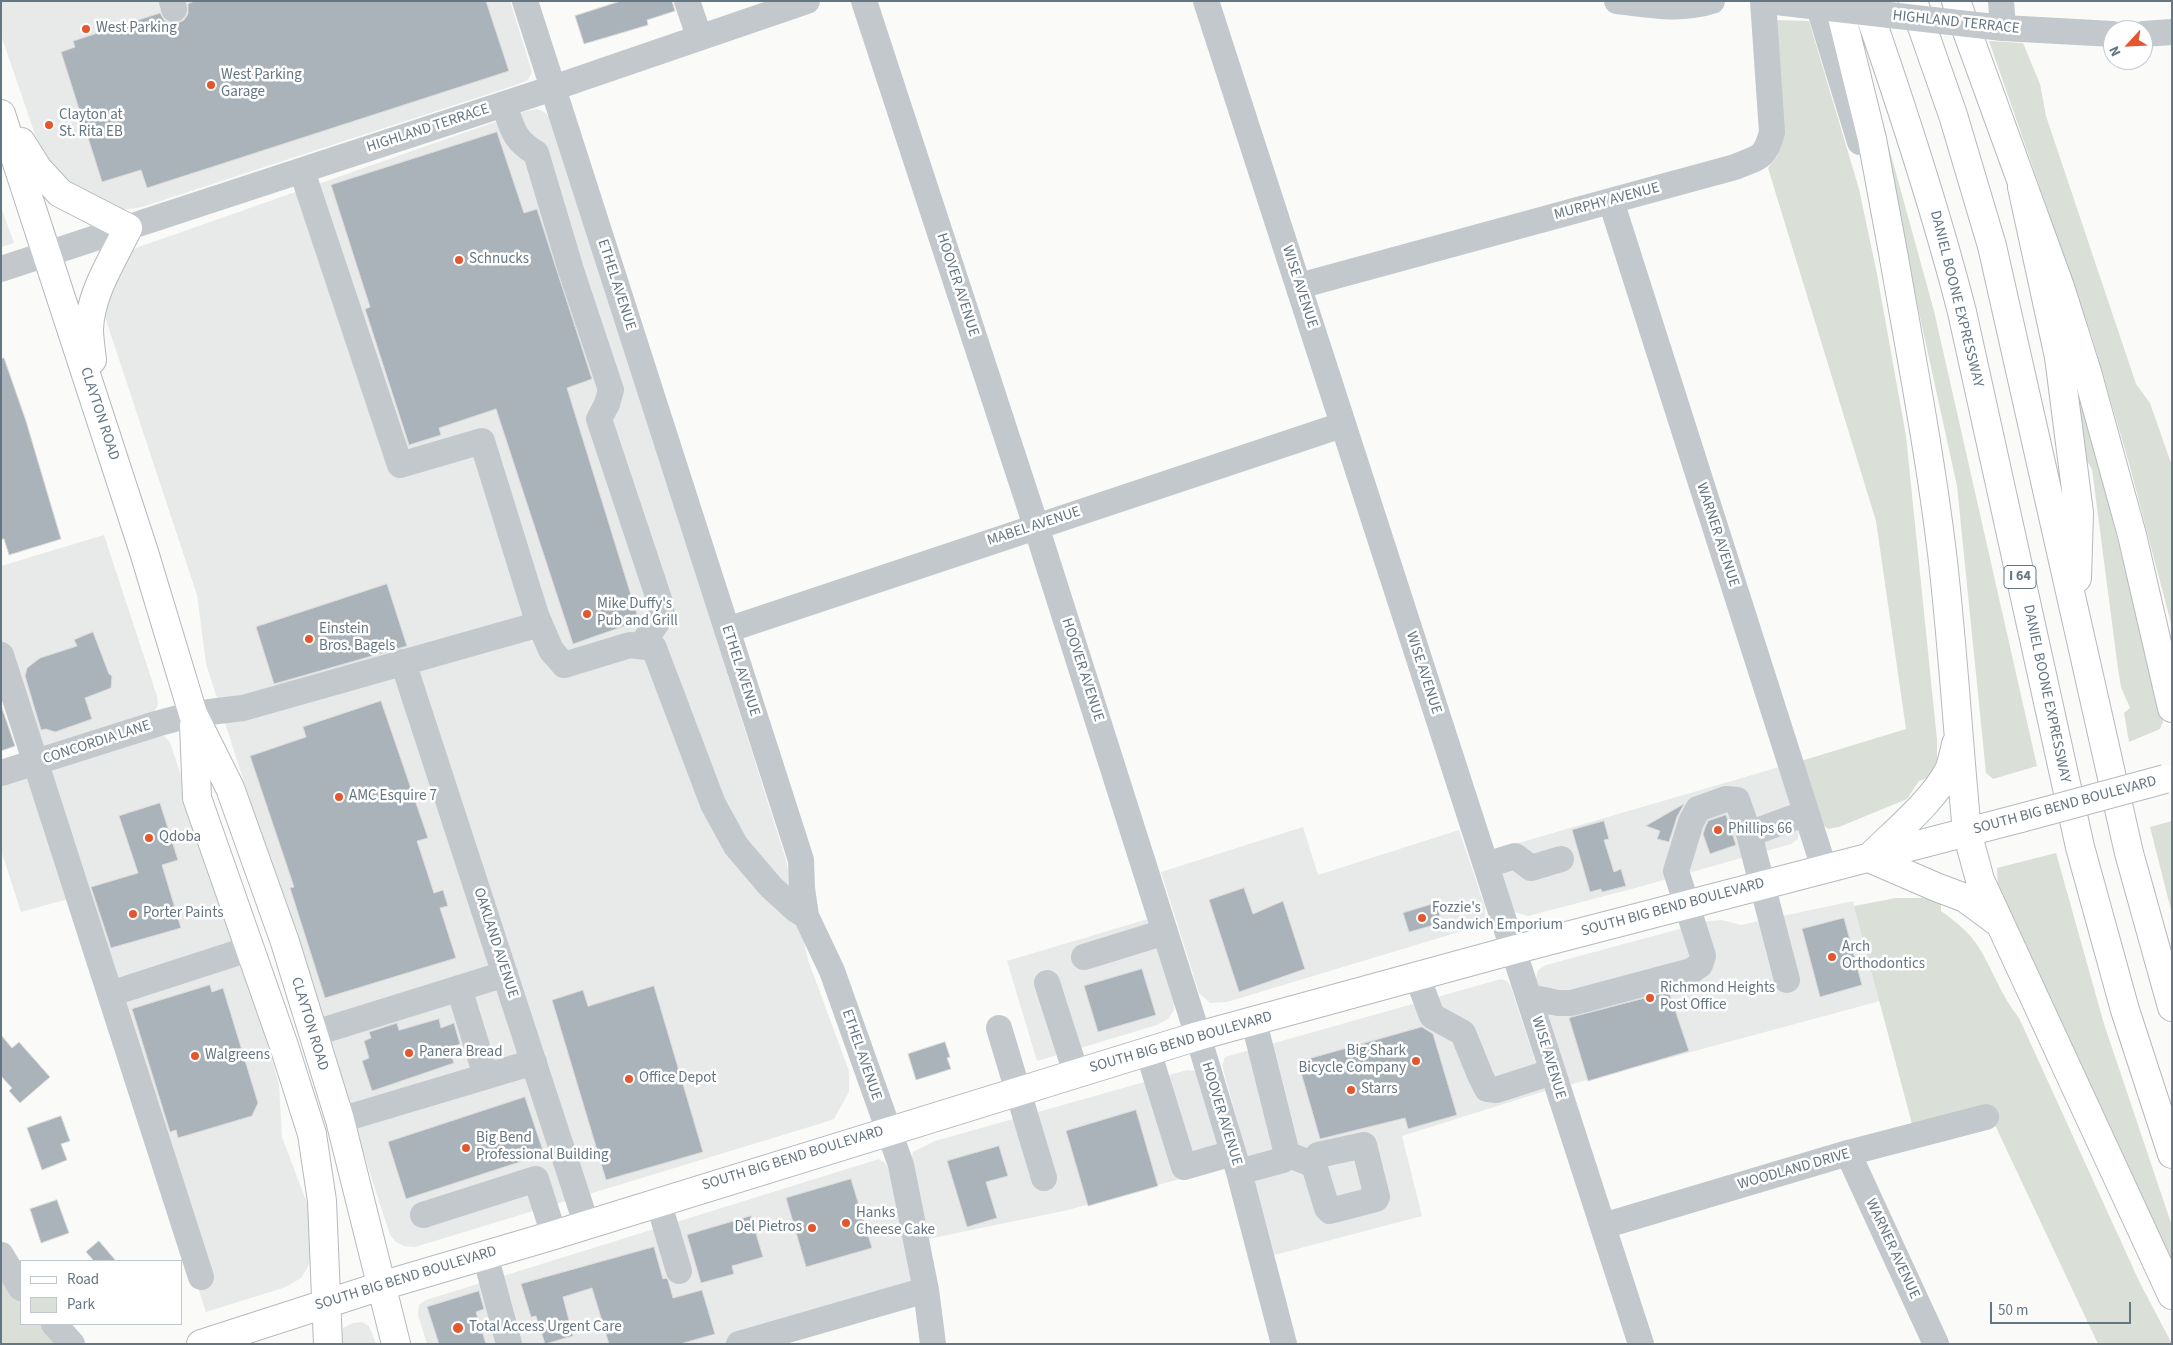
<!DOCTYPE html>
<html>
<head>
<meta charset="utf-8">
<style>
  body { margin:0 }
  #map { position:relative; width:2173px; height:1345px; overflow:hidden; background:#fafaf8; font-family:"Source Sans 3",sans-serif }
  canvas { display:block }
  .frame { position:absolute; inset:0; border:2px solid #657683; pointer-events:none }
  .legend { position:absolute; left:20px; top:1260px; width:162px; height:65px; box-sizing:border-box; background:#fff; border:1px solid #c1c8cd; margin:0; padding:6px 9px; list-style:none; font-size:15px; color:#657683 }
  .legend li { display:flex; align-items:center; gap:10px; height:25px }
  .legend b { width:25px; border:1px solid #c1c8cd }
  .north { position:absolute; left:2103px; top:20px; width:50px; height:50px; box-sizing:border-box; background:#fff; border:1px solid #c1c8cd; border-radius:50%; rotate:245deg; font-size:14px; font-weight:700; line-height:20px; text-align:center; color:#657683 }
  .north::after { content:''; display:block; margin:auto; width:18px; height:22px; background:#e4572e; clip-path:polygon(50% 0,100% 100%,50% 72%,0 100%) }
  .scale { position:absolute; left:1990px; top:1302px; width:141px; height:22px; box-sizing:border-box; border:2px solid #657683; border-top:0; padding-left:6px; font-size:15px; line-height:18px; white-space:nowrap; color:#657683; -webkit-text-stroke:4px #fff; paint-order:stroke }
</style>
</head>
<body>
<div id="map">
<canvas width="2173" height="1345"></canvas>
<div class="frame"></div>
<ul class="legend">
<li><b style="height:6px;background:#fff"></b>Road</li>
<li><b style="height:14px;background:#dadfd7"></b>Park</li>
</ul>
<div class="north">N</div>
<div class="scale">50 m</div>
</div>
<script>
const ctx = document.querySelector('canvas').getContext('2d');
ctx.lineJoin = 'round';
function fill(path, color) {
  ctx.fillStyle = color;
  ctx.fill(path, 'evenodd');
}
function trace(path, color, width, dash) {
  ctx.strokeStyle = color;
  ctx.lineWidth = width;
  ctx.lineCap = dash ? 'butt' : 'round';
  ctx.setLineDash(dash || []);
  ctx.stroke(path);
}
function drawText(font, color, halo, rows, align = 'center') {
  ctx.font = font + ' "Source Sans 3",sans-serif';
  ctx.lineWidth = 5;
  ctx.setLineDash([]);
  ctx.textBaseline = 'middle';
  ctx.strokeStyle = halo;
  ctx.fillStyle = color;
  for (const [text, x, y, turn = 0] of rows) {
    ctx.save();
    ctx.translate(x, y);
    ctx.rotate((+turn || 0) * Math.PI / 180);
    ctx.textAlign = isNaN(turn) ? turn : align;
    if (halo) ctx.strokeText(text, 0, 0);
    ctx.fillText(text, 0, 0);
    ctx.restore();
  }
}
fill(new Path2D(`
  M1 1H510L532 72 528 80 516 85 142 207 122 210 72 190 41 152 1 35Z
  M537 109 546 113 555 127 786 860 808 960 849 1071V1092L834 1119 819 1124 415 1247 404 1246 396 1242 390 1235 206 664 197 595 103 311 119 260 136 248 526 111Z
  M1 207 14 243 1 247Z
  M104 535 157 696 158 705 153 713 37 750 1 639V566Z
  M163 735 170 742 271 1055 279 1085 282 1137 310 1211 313 1243 309 1265 301 1278 286 1287 206 1312 72 898 21 912 1 850V783Z
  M1783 766 1799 828 1798 839 1791 844 1639 887 1528 916 1514 912 1491 851Z
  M1303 827 1318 875 1459 830 1485 907V917L1482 925 1227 1002 1210 1003 1199 993 1161 872Z
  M1853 901 1880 1001 1569 1085 1536 979 1538 970 1546 965 1709 921 1722 920 1741 925Z
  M1148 919 1174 1000V1010L1168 1019 1157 1025 1037 1061 1007 961Z
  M1501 979 1507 981 1511 987 1545 1091 1402 1136 1422 1216 1274 1255 1222 1065 1225 1057Z
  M1187 1070 1196 1071 1227 1166 1068 1210 928 1239 911 1161 913 1152 935 1141Z
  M879 1159 885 1163 890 1171 917 1300 759 1344H427L418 1315 419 1305 426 1300Z
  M362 1322 369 1326 376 1344H340V1336L343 1328 353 1323Z`), '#e8e9e9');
fill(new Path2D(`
  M1775 20 1809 21 1859 189 1877 274 1906 436 1937 740V760L1930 777 1919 781 1907 799 1839 827 1828 829 1821 823 1801 761 1906 729 1876 521 1768 168 1777 156Z
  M1989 41 2023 43 2040 84 2046 116 2136 384 2150 403 2172 466V627L2129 463 2092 337Z
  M1878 125 1883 126 1934 311 2037 766 1993 779 1986 773 1957 486Z
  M2079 397 2084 405 2163 722 2160 729 2129 742 2124 713 2130 708 2121 687 2118 669 2092 469 2087 461Z
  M2172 821V914L2150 827Z
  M2056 853 2104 1024 2172 1226V1265L1998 888 1997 868Z
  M1896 898H1923L1941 903V911C1955 921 1969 932 1978 946 1993 970 2001 996 2019 1018L2139 1281 2172 1344H2098L1995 1125 1912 1124 1854 906Z
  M1 1255 21 1288V1324H54L72 1344H1Z`), '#dadfd7');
const building = new Path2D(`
  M195 1H486L509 71 147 188 141 170 102 182 61 52 75 47 73 41 160 13 164 20 169 23H178L184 20 188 14V4Z
  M621 1H672L675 11 647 20 648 25 584 44 575 16Z
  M497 132 524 213 537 209 592 379 567 388 639 621 573 644 496 409 439 428 441 435 409 445 365 309 370 307 331 185Z
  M4 358 26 421 61 539 9 555 4 539H1V359Z
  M387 584 407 646 274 684 256 627Z
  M93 632 109 674 112 676 111 688 85 698 92 719 55 732 46 729 41 730 25 676 27 668 40 658 77 646 74 640Z
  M381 701 428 838 417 841 434 893 443 890 448 906 440 908 456 958 325 998 290 888 294 887 250 756 306 737 303 727Z
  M1 705 15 746 1 751Z
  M160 803 178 860 162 865 181 928 111 948 91 887 138 873 119 816Z
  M1684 804 1677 817 1669 842 1657 839 1660 831 1646 826Z
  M1726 815 1736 845 1710 854 1703 834 1705 828 1708 821Z
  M1604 821 1609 839 1604 840 1614 872 1621 869 1626 886 1602 892 1601 889 1590 892 1572 830Z
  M1244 888 1253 914 1283 901 1305 969 1239 992 1209 900Z
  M1436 903 1442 923 1409 932 1403 913Z
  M1844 918 1862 985 1820 997 1802 929Z
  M1142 969 1156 1015 1098 1032 1084 986Z
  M210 985 212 992 223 988 258 1103 252 1116 178 1138 176 1130 170 1132 132 1009Z
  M654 986 703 1152 606 1180 552 1000 583 990 588 1006Z
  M1669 992 1689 1051 1588 1081 1569 1018Z
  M439 1019 441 1028 454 1023 460 1044 449 1048 454 1063 372 1091 362 1061 369 1058 364 1041 371 1038 369 1032 397 1023 399 1030Z
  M1422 1027 1433 1034 1457 1115 1408 1129 1405 1118 1320 1139 1298 1062Z
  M1 1035 12 1048 19 1042 50 1077 20 1103 9 1091 12 1088 1 1076Z
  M945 1042 950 1057 947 1058 951 1069 916 1080 908 1054Z
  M525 1097 544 1154 406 1199 388 1142Z
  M1136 1110 1158 1186 1088 1206 1066 1131Z
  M61 1116 70 1141 61 1144 67 1160 42 1170 27 1128Z
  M999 1146 1008 1176 986 1182 997 1218 967 1227 947 1161Z
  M851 1179 872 1248 806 1267 786 1198Z
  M57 1200 69 1233 41 1243 30 1209Z
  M751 1216 763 1257 732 1266 734 1274 701 1283 687 1235Z
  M99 1241 116 1261H94L86 1252Z
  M654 1247 663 1279 666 1278 668 1280 673 1298 702 1290 715 1334 680 1344H609L592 1288 563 1297 573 1336 545 1344 536 1316 531 1317 521 1284Z
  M479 1291 484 1309 476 1312 486 1344H439L427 1307Z`);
fill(building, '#aab3b9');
trace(building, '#dcdcda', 1);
const major = new Path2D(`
  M1956 1 2060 287 2087 372 2132 535 2172 708
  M1 114 144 552 193 714 230 788 285 942 340 1120 396 1344
  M21 142 38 169 60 193 128 228C113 259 90 294 89 329 89 339 91 350 92 360
  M1894 258C1911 356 1930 454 1942 553 1953 646 1958 739 1967 832
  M194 725 197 798 284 1046 312 1134 322 1201 328 1344
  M1870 857C1894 833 1934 800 1949 770 1952 763 1954 753 1956 744
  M201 1344 381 1286 554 1235 1198 1036 1513 950 2021 818`);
const highway = new Path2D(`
  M1838 1 1872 139 1894 258
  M1865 1C1901 104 1935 207 1962 312L2080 847 2125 1010 2172 1154
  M1913 1 1953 115 1992 246 2129 853 2172 1007
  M2022 187 2059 357 2079 513 2077 578
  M1967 832 1980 880 2172 1295
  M1869 858 1936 887 1965 898 1999 923`);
trace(major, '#b5babe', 30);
trace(highway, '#b4b9bd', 30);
trace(new Path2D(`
  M172 1 174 9
  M525 1 801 860 802 888 806 916 832 971 901 1165 926 1290 933 1344
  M687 1 699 36
  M864 1 1036 526 1198 1036 1239 1172 1284 1344
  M1206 1 1641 1344
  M1617 1C1648 5 1681 11 1712 1
  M1817 1 1860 142
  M2001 1 2003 28 2113 34
  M2143 34 2172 32
  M504 104C512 127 513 140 536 153L571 270 611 390 607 404 599 419 660 602 662 615 641 646
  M302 171 400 465 482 441 536 615 551 650 564 665 630 645 654 648 713 804 736 846 771 887 795 909 806 916
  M1611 201 1824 868
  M1 269 553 88 807 1
  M1299 286 1735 167C1759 157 1765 159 1772 132L1763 1
  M727 630 1342 425
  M1 655 201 1277
  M403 662 586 1223
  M1 773 156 724 193 714 243 708 540 624
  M1749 834 1806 813
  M1486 865 1515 856 1531 868 1561 859
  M1084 957 1165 932
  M1417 976 1432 1016 1463 1033 1480 1075 1487 1089 1496 1090 1552 1072
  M1047 983 1076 1073
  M459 988 486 1076
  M110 994 249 949
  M1529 997 1558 1003H1571L1691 971 1700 965 1703 956 1676 871 1691 822 1698 809 1726 799 1737 800 1749 834 1787 980
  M999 1028 1044 1178
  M312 1034 505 974
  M1148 1051 1184 1167 1233 1153
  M340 1120 534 1062
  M1848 1153 1936 1344
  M1287 1154 1314 1165 1327 1208 1330 1211 1376 1199 1377 1197 1364 1145 1318 1155 1312 1164
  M1239 1172 1283 1160 1287 1154 1254 1022
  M658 1201 679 1271
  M423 1215 536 1179 554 1235
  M1603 1226 1848 1153 1986 1117
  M1 1255 21 1288
  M485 1255 509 1344
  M54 1324 72 1344
  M739 1344 926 1290`), '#c3c8cc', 26);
trace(major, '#fff', 28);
trace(highway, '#fff', 28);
const majorBridge = new Path2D(`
  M2021 818 2165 779`);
trace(majorBridge, '#b5babe', 30, []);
trace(new Path2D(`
  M1776 2 2003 28`), '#c3c8cc', 26);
trace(majorBridge, '#fff', 28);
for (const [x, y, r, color] of [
  [86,29,5,"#e4572e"],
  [211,85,5,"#e4572e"],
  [49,125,5,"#e4572e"],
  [459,260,5,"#e4572e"],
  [587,614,5,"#e4572e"],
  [309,639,5,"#e4572e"],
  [339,797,5,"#e4572e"],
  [1718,830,5,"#e4572e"],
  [149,838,5,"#e4572e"],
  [133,914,5,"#e4572e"],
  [1422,918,5,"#e4572e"],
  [1832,957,5,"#e4572e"],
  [1650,998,5,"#e4572e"],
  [409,1053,5,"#e4572e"],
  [195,1056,5,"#e4572e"],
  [1416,1061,5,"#e4572e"],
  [629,1079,5,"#e4572e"],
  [1351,1090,5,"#e4572e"],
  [466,1148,5,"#e4572e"],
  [846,1223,5,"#e4572e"],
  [812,1228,5,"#e4572e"],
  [458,1328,6,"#e4572e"]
]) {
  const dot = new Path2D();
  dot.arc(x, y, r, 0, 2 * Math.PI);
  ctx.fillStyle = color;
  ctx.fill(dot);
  trace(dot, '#fff', 2);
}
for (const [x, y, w] of [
  [2020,577,32]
]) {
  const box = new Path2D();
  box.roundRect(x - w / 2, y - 11.5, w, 23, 4);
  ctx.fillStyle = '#fff';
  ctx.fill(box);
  trace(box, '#657683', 1);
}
drawText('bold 14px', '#657683', null, [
  ["I 64",2020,577]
]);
drawText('15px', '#657683', '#fff', [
  ["HIGHLAND TERRACE",1956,23,6],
  ["HIGHLAND TERRACE",428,129,-18],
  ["MURPHY AVENUE",1607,202,-15],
  ["ETHEL AVENUE",616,285,72],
  ["HOOVER AVENUE",957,285,72],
  ["WISE AVENUE",1299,287,72],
  ["DANIEL BOONE EXPRESSWAY",1956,299,76],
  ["CLAYTON ROAD",99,414,72],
  ["MABEL AVENUE",1034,527,-18],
  ["WARNER AVENUE",1717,535,72],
  ["HOOVER AVENUE",1082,670,72],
  ["ETHEL AVENUE",740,671,72],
  ["WISE AVENUE",1423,673,72],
  ["DANIEL BOONE EXPRESSWAY",2046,694,78],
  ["CONCORDIA LANE",97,743,-18],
  ["SOUTH BIG BEND BOULEVARD",2065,806,-15],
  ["SOUTH BIG BEND BOULEVARD",1673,908,-15],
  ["OAKLAND AVENUE",495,943,72],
  ["CLAYTON ROAD",309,1024,73],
  ["SOUTH BIG BEND BOULEVARD",1181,1043,-16],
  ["ETHEL AVENUE",861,1055,71],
  ["WISE AVENUE",1548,1058,73],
  ["HOOVER AVENUE",1221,1114,73],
  ["SOUTH BIG BEND BOULEVARD",793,1159,-17],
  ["WOODLAND DRIVE",1794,1170,-16],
  ["WARNER AVENUE",1892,1249,65],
  ["SOUTH BIG BEND BOULEVARD",406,1279,-17]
]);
drawText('15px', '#657683', '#fff', [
  ["West Parking",96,29],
  ["West Parking",221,76],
  ["Garage",221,93],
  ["Clayton at",59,116],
  ["St. Rita EB",59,133],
  ["Schnucks",469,260],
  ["Mike Duffy's",597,605],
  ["Pub and Grill",597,622],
  ["Einstein",319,630],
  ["Bros. Bagels",319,647],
  ["AMC Esquire 7",349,797],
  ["Phillips 66",1728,830],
  ["Qdoba",159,838],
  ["Fozzie's",1432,909],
  ["Sandwich Emporium",1432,926],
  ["Porter Paints",143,914],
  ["Arch",1842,948],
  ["Orthodontics",1842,965],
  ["Richmond Heights",1660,989],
  ["Post Office",1660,1006],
  ["Big Shark",1406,1052,"right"],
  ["Bicycle Company",1406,1069,"right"],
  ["Panera Bread",419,1053],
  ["Walgreens",205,1056],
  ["Office Depot",639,1079],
  ["Starrs",1361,1090],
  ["Big Bend",476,1139],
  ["Professional Building",476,1156],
  ["Hanks",856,1214],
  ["Cheese Cake",856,1231],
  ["Del Pietros",802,1228,"right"],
  ["Total Access Urgent Care",469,1328]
], 'left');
</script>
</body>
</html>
